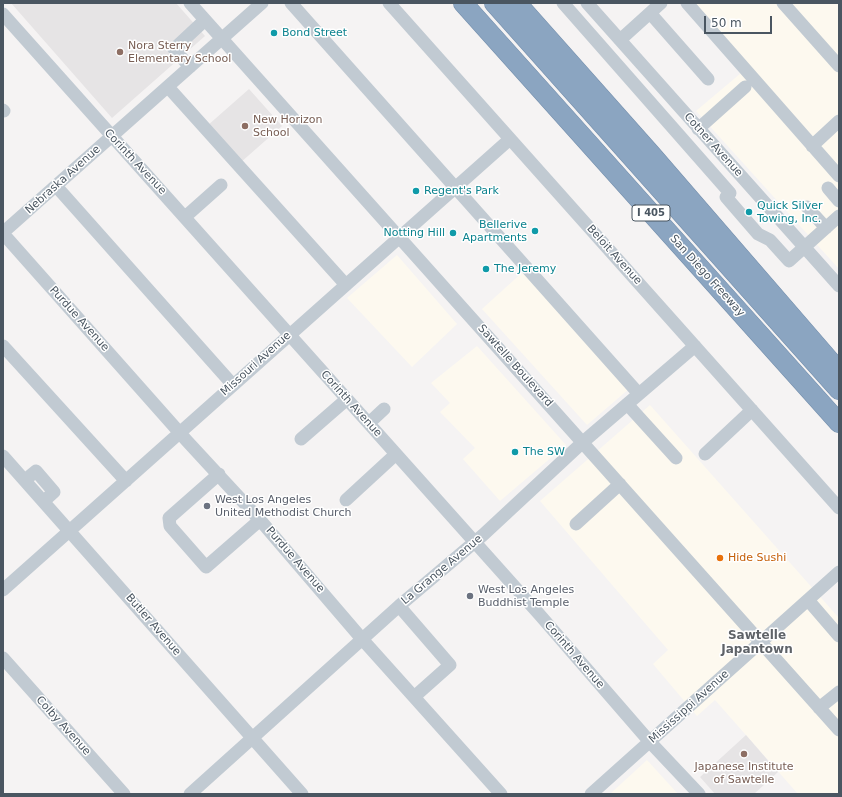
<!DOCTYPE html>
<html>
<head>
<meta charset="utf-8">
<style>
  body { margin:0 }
  #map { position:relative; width:842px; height:797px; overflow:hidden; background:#f5f3f3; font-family:"DejaVu Sans",sans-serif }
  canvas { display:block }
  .frame { position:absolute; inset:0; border:4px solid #4a5661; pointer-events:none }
  .scale { position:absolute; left:704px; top:16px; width:68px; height:18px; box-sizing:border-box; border:2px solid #4a5661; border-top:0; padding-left:5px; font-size:12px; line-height:14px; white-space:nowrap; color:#4a5661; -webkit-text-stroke:3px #fff; paint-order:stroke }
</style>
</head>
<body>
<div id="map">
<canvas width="842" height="797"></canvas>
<div class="frame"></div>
<div class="scale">50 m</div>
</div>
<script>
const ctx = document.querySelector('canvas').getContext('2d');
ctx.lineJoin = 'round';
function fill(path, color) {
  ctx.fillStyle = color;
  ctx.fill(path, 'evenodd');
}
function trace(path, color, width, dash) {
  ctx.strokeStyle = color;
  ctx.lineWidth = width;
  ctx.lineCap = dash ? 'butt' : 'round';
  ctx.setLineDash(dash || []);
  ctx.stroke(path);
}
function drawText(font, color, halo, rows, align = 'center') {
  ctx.font = font + ' "DejaVu Sans",sans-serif';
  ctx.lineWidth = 3;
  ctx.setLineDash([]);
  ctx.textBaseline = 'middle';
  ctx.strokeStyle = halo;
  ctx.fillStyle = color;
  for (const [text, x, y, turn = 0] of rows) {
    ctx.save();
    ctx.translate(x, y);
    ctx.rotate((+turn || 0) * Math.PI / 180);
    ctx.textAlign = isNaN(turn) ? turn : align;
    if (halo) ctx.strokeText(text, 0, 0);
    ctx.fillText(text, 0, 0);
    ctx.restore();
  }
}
fill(new Path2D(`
  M680 3H839V269L696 111 741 73Z
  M397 255 457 324 412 367 347 298Z
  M525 270 630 388 587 425 482 309Z
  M477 346 566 445 500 501 463 459 475 448 440 412 450 403 431 383Z
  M650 405 839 618V794H798L715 700 697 716 653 664 668 650 540 501Z
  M647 760 678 794H610Z`), '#fdf9ef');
fill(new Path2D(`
  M11 3H176L205 36 112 118Z
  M249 89 282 126 240 163 207 126Z
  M746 735 778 772 754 794H715L700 777Z`), '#e6e4e5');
const highway = new Path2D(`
  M463 3 839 423
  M494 3 839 390
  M517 3 652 155 839 371`);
trace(highway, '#7690ad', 20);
trace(new Path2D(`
  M190 3 839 730
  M291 3 639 394
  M389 3 839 508
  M563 3 730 193 726 197 758 234 770 240 789 261 839 216
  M587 3 839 286
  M687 3 839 176
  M783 3 839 66
  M650 13 708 79
  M3 14 539 614 650 742 699 794
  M620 40 661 3
  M190 67 174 49 205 20
  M168 87 346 285
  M3 110 4 111
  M698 129 745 87
  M812 146 839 121
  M56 186 233 385
  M828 188 839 201
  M807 207 826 228
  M185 217 221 185
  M7 229 262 3
  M7 238 187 441 260 520 362 639 501 794
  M3 346 126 481
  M627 404 676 458
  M369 423 384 409
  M301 439 347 399
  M705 454 752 410
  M3 456 302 794
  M219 474 169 518 170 526 206 567 260 520
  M25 480 36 471 54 492 44 501
  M346 500 396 454
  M576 524 620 484
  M3 590 510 139
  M808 600 839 636
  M399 606 450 665 414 697
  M3 658 124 794
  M819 708 839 692
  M190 794 399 606 483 535 583 442 695 346
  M591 794 839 572`), '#c1cad2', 13);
trace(highway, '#8ba5c1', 19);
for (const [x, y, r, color] of [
  [274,33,4,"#0f9aa8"],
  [120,52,4,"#8d6e63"],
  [245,126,4,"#8d6e63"],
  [416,191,4,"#0f9aa8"],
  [749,212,4,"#0f9aa8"],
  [535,231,4,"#0f9aa8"],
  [453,233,4,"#0f9aa8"],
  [486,269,4,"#0f9aa8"],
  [515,452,4,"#0f9aa8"],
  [207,506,4,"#6b7280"],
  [720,558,4,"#e8710a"],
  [470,596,4,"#6b7280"],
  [744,754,4,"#8d6e63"]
]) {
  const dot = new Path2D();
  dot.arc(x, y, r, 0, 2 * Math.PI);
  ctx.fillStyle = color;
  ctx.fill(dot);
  trace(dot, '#fff', 1.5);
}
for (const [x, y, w] of [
  [651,213,38]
]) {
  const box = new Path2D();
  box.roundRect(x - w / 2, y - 8, w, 16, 3);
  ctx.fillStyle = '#fff';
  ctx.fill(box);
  trace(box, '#4a5661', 1);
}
drawText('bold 10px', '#4a5661', null, [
  ["I 405",651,213]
]);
drawText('11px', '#0d838f', '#fff', [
  ["Bond Street",282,33],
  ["Regent's Park",424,191],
  ["Quick Silver",757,206],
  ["Towing, Inc.",757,219],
  ["Bellerive",527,225,"right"],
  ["Apartments",527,238,"right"],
  ["Notting Hill",445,233,"right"],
  ["The Jeremy",494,269],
  ["The SW",523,452]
], 'left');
drawText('11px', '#785e54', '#fff', [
  ["Nora Sterry",128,46],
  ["Elementary School",128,59],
  ["New Horizon",253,120],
  ["School",253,133],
  ["Japanese Institute",744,767,"center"],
  ["of Sawtelle",744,780,"center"]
], 'left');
drawText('11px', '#4a5661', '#fff', [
  ["Cotner Avenue",713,145,48],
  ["Corinth Avenue",135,162,47],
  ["Nebraska Avenue",63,180,-42],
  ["Beloit Avenue",614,255,48],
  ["San Diego Freeway",707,276,48],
  ["Purdue Avenue",79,319,48],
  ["Missouri Avenue",256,364,-42],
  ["Sawtelle Boulevard",515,366,48],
  ["Corinth Avenue",351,404,48],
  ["Purdue Avenue",295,560,49],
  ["La Grange Avenue",442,570,-40],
  ["Butler Avenue",153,625,49],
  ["Corinth Avenue",574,655,49],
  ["Mississippi Avenue",689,707,-42],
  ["Colby Avenue",63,726,48]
]);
drawText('11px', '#5b616d', '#fff', [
  ["West Los Angeles",215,500],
  ["United Methodist Church",215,513],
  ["West Los Angeles",478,590],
  ["Buddhist Temple",478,603]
], 'left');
drawText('11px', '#c56008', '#fff', [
  ["Hide Sushi",728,558]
], 'left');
drawText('bold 12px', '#5f6368', '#fff', [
  ["Sawtelle",757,636],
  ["Japantown",757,650]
]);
</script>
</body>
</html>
